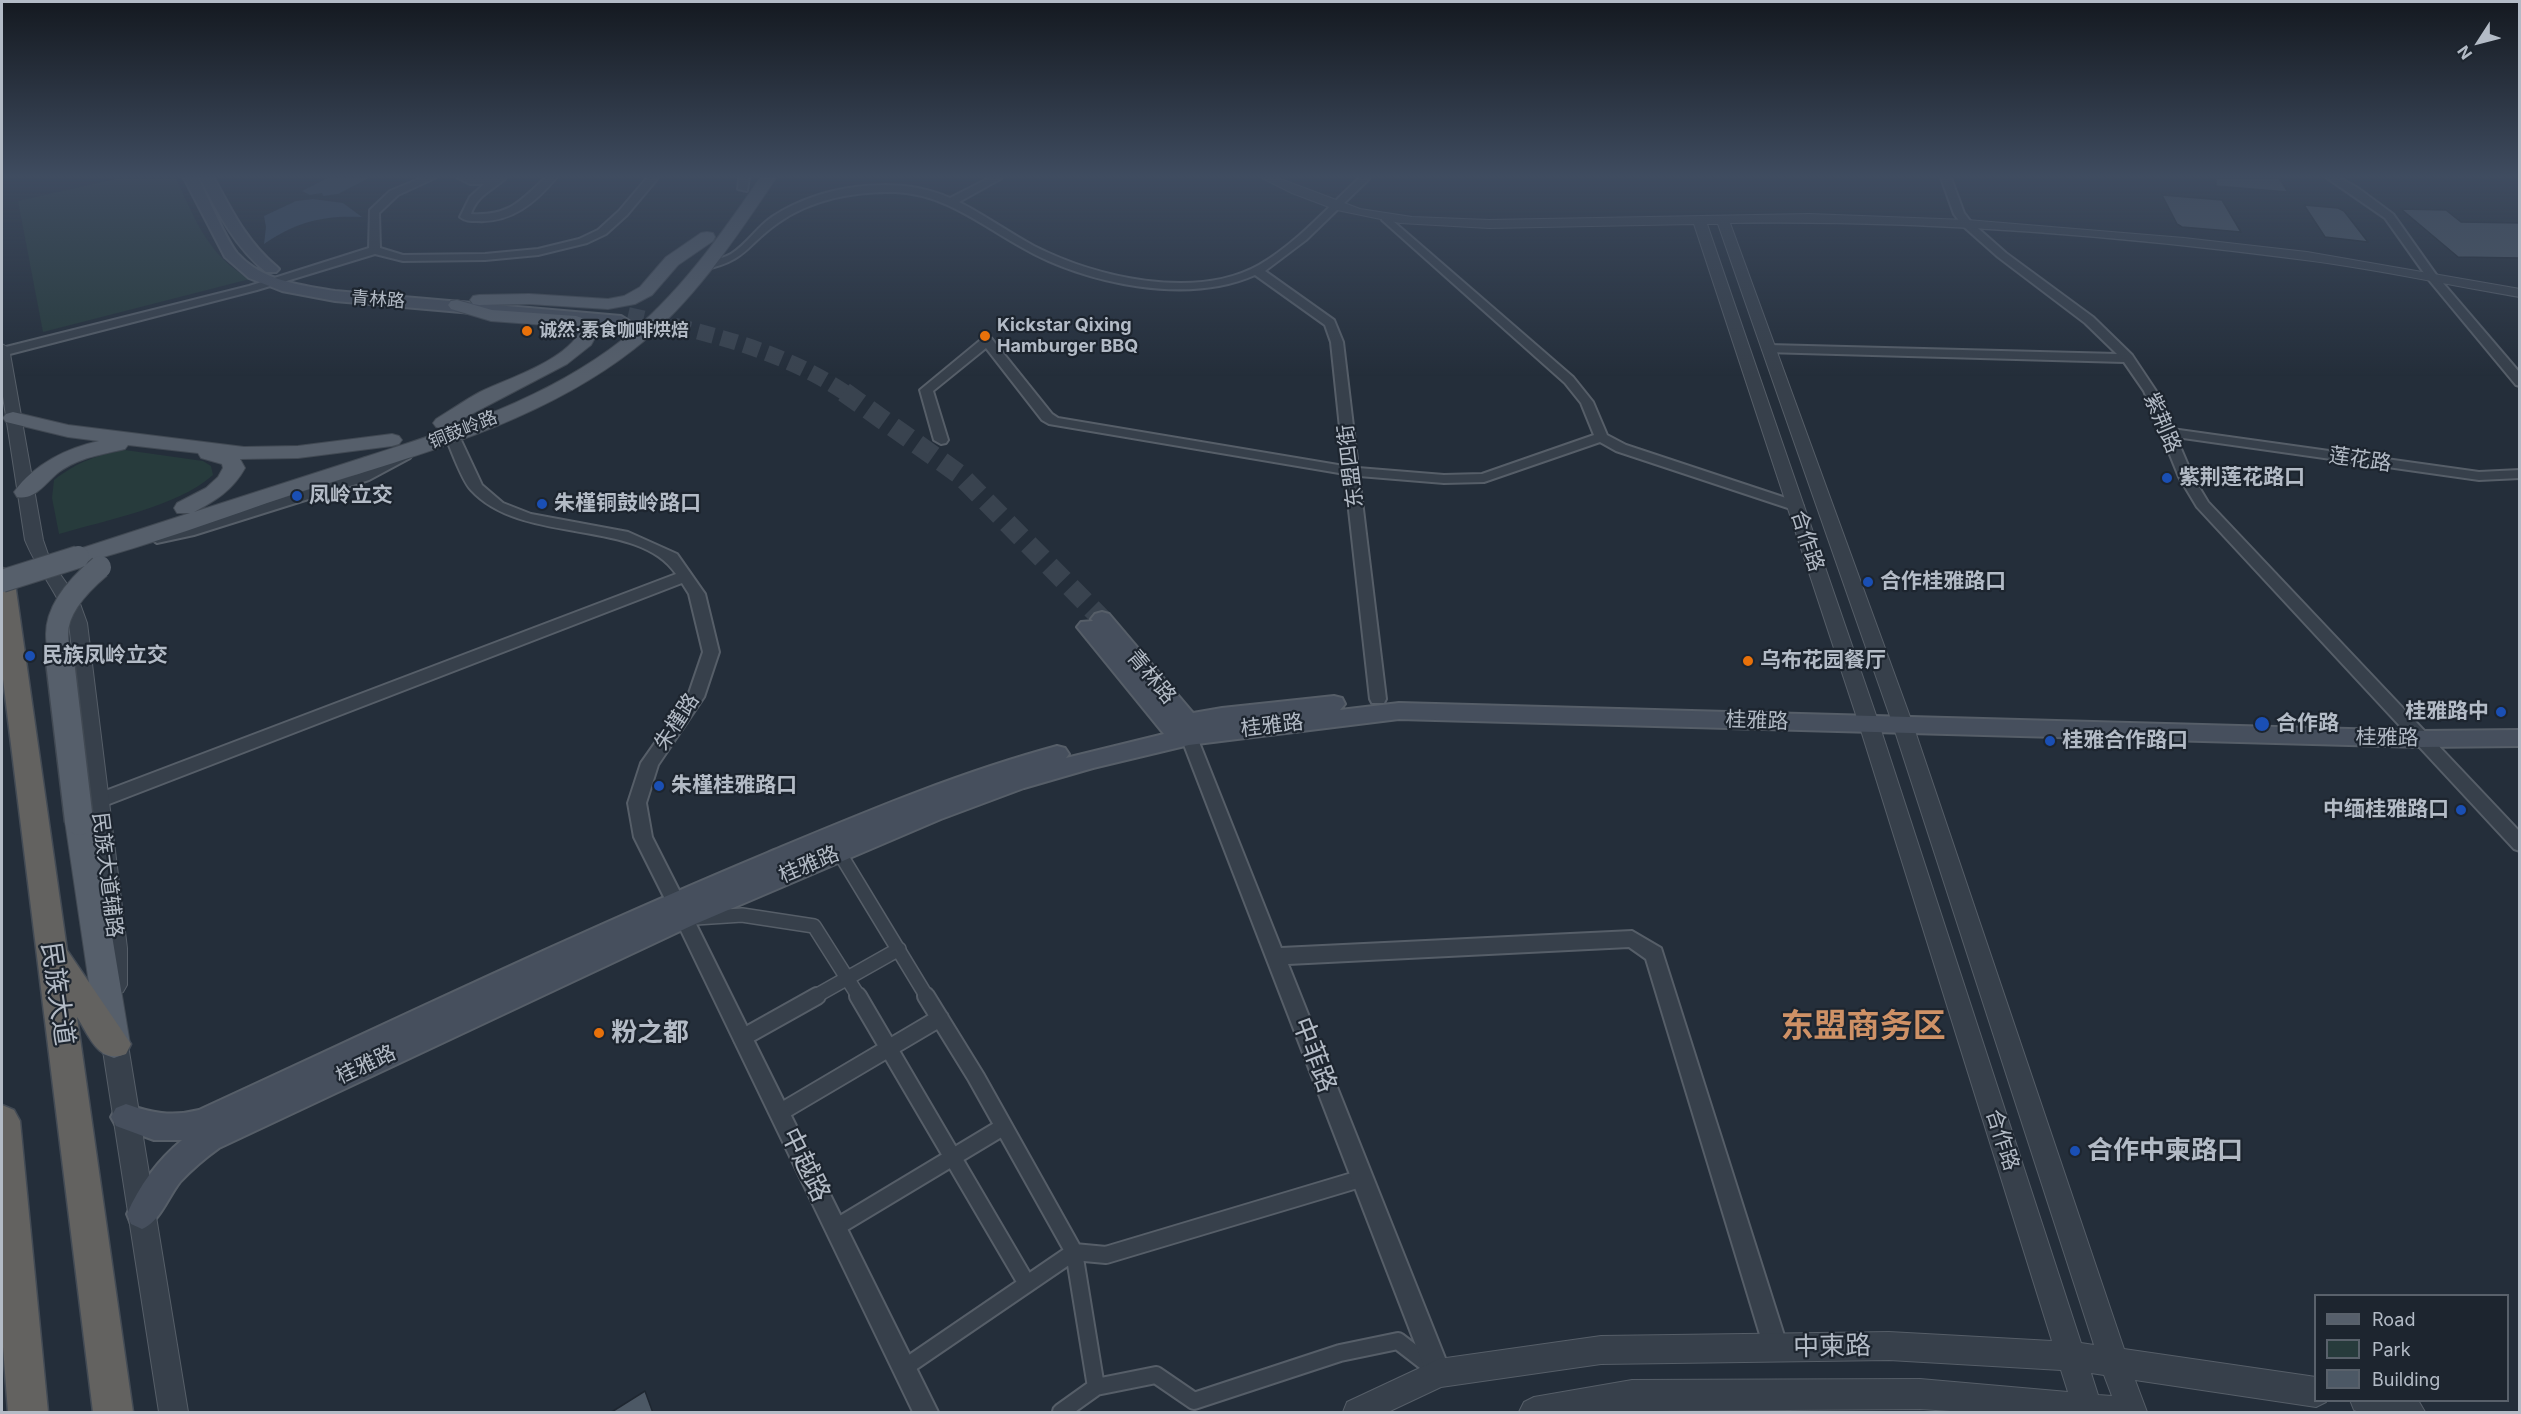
<!DOCTYPE html>
<html>
<head>
<meta charset="utf-8">
<style>
  body { margin:0 }
  #map { position:relative; width:2521px; height:1414px; overflow:hidden; background:#242e3a; font-family:Inter,sans-serif }
  canvas { display:block }
  .frame { position:absolute; inset:0; border:3px solid #b3bbc6; pointer-events:none }
  .legend { position:absolute; left:2314px; top:1294px; width:195px; height:108px; box-sizing:border-box; background:#1d252f; border:2px solid #59616b; margin:0; padding:8px 10px; list-style:none; font-size:18px; color:#b3bbc6 }
  .legend li { display:flex; align-items:center; gap:12px; height:30px }
  .legend b { width:30px; border:2px solid #59616b }
  .north { position:absolute; left:2449px; top:12px; width:60px; height:60px; -webkit-text-stroke:4px #1d252f; paint-order:stroke; rotate:234deg; font-size:16px; font-weight:700; line-height:24px; text-align:center; color:#b3bbc6 }
  .north::after { content:''; display:block; margin:auto; width:21px; height:27px; background:#b3bbc6; clip-path:polygon(50% 0,100% 100%,50% 72%,0 100%) }
</style>
</head>
<body>
<div id="map">
<canvas width="2521" height="1414"></canvas>
<div class="frame"></div>
<ul class="legend">
<li><b style="height:8px;background:#565f6b"></b>Road</li>
<li><b style="height:16px;background:#273b3c"></b>Park</li>
<li><b style="height:16px;background:#4c5865"></b>Building</li>
</ul>
<div class="north">N</div>
</div>
<script>
const ctx = document.querySelector('canvas').getContext('2d');
ctx.lineJoin = 'round';
function fill(path, color) {
  ctx.fillStyle = color;
  ctx.fill(path, 'evenodd');
}
function trace(path, color, width, dash) {
  ctx.strokeStyle = color;
  ctx.lineWidth = width;
  ctx.lineCap = dash ? 'butt' : 'round';
  ctx.setLineDash(dash || []);
  ctx.stroke(path);
}
function drawText(font, color, halo, rows, align = 'center') {
  ctx.font = font + ' Inter,"Noto Sans SC",sans-serif';
  ctx.lineWidth = 4.5;
  ctx.setLineDash([]);
  ctx.textBaseline = 'middle';
  ctx.strokeStyle = halo;
  ctx.fillStyle = color;
  for (const [text, x, y, turn = 0] of rows) {
    ctx.save();
    ctx.translate(x, y);
    ctx.rotate((+turn || 0) * Math.PI / 180);
    ctx.textAlign = isNaN(turn) ? turn : align;
    if (halo) ctx.strokeText(text, 0, 0);
    ctx.fillText(text, 0, 0);
    ctx.restore();
  }
}
fill(new Path2D(`
  M119 178H176C195 219 208 256 250 279L43 332 18 201Z
  M125 450 203 461 211 466 213 475C177 507 106 520 59 534L52 498 54 480C79 461 95 456 125 450Z`), '#273b3c');
fill(new Path2D(`
  M327 178H369L338 194 323 196 322 193 310 195 302 191Z
  M313 199 343 203 362 217C323 215 296 222 264 244L266 227 264 216 296 201Z`), '#3a4c62');
const building = new Path2D(`
  M2216 178H2279L2288 192 2216 186Z
  M2162 195 2222 200 2241 232 2182 227 2177 224Z
  M2304 205 2338 208 2344 211 2368 242 2325 237Z
  M2401 209 2446 210 2461 222 2520 223V258L2458 257Z
  M645 1391 653 1413H610Z`);
fill(building, '#4c5865');
trace(building, '#1f2731', 1.5);
trace(new Path2D(`
  M628 315C704 332 781 349 847 394`), '#39434f', 16, [16, 8]);
trace(new Path2D(`
  M844 392 959 474 1102 619`), '#39434f', 20, [20, 10]);
const pedestrianFar1 = new Path2D(`
  M839 852 927 997
  M696 918 742 915 814 926 859 997
  M814 997 899 949`);
const pedestrian = new Path2D(`
  M858 996 1027 1284
  M926 996 976 1077 1074 1252 1106 1255 1363 1178
  M742 1038 817 996
  M779 1113 940 1018
  M835 1228 1003 1127
  M904 1368 1074 1252 1096 1387
  M1061 1412 1096 1387 1156 1375 1194 1401 1340 1353 1398 1341 1433 1368`);
const minor = new Path2D(`
  M421 178H435L398 195 379 213 380 248 403 255 485 254 538 249 579 239 598 230 619 211 647 178H658L627 215 606 234 587 243 538 255 485 260 403 261 375 254 257 290 2 356V348L249 286 369 248 370 210 390 191Z
  M458 178H506C493 190 477 195 471 214 509 216 519 202 545 178H556C535 203 511 223 477 221 470 221 465 221 460 217L470 197 484 184H470Z
  M739 178H749L747 191 738 189Z
  M989 178H1002L959 202C985 215 1008 232 1034 246 1095 277 1195 301 1259 265 1297 243 1327 208 1359 178H1370L1306 240 1265 271 1334 320 1343 342 1358 468 1444 475 1482 474 1594 435 1581 403 1565 383 1382 220V216L1386 215 1573 377 1593 402 1607 435 1626 445 1801 503 1803 506 1796 510 1791 509 1616 451 1600 442 1484 482 1444 483 1359 476 1386 699 1384 703H1372L1370 699 1345 474 1049 424 1042 420 986 348 933 391 948 440 946 443 941 444 934 440 920 390 983 338H991L1052 414 1058 418 1344 466 1331 342 1325 325 1255 275C1188 305 1085 284 1023 248 981 225 945 194 895 192 856 191 811 199 778 223 745 246 748 260 703 270L697 267C706 260 721 260 731 254 747 244 757 227 772 217 820 185 897 174 950 198Z
  M1941 178H1951L1964 213 1971 222 2006 253 2093 317 2132 355 2156 391 2172 429 2479 472 2520 470V478L2479 480 2176 437 2193 477 2208 502 2520 832V851L2514 849 2197 507 2179 477 2144 391 2124 362 1765 352 1763 349 1769 345 2117 354 2085 323 1998 257 1963 226 1954 214Z
  M2327 178H2340L2358 188 2393 214 2437 276 2520 373V386L2516 385 2429 280 2385 218Z
  M452 432 459 436 482 485 503 503 531 514 628 532 677 554 705 594 719 652 704 697 658 765 646 803 652 837 685 902 683 907 676 910 669 907 634 837 628 803 641 763 688 696 703 652 689 594 682 583 104 806 98 808 92 806 89 801 92 796 676 574C638 517 522 546 471 490 461 479 452 451 445 436Z
  M405 451 410 452 412 455 410 458 369 480 194 535 157 543 150 538 152 535 187 528 359 474Z
  M1189 731 1195 733 1197 737 1281 948 1632 931 1661 948 1788 1348 1785 1357 1776 1360 1767 1357 1764 1348 1646 959 1629 947 1288 964 1451 1373 1448 1382 1439 1385 1430 1382 1181 737 1183 733Z
  M684 910 691 913 693 918 938 1412H913L675 918 677 913Z`);
const tertiary = new Path2D(`
  M1262 178H1278L1360 209 1412 217 1489 220 1809 214 1967 220 2184 238 2307 252 2520 289V297C2448 285 2377 269 2305 260 2115 235 1922 220 1730 223L1913 725 2124 1349 2316 1377V1400H2327L2326 1402 2316 1407 2135 1380 2147 1412H1966L1920 1409 1519 1412 1524 1402 1534 1397 1632 1380 1920 1379 2068 1392 2061 1370 1889 1360 1601 1364 1441 1387 1388 1412H1343L1347 1402 1439 1359 1601 1336 1889 1332 2052 1341 1859 724 1694 224 1489 228 1400 223 1337 210 1292 193ZM1707 224H1718L1893 725 2094 1345 2081 1343 1879 724ZM2091 1373 2104 1375 2112 1396 2098 1395Z
  M2 344 9 348 43 540 50 560 79 601 87 623 127 948V985L123 992 115 995 107 992 103 985 105 948 69 623C58 593 37 570 25 540L2 390Z
  M114 1023 123 1026 126 1033 188 1412H159L102 1044V1033L105 1026Z
  M2350 1400H2418L2425 1412H2359L2354 1410Z`);
const secondary = new Path2D(`
  M184 178H198C208 197 225 238 237 253 262 281 300 285 335 291L621 316 629 321 621 326 335 301 282 291 249 278 225 257Z
  M200 178H214C232 211 247 242 276 266L279 269 276 272H266C235 247 218 213 200 178Z
  M1102 612 1109 614 1193 713 1222 708 1334 696 1342 698 1345 704 1340 710 1399 703 2422 731 2520 730V746L2422 747 1399 719 1189 745 1093 768 1024 788 941 819 693 925 219 1148C205 1158 192 1169 180 1182 168 1197 160 1222 142 1229L131 1224 127 1214C139 1186 158 1160 182 1140H154L116 1126 111 1117 116 1108 126 1104C151 1113 172 1117 199 1110 388 1023 575 933 767 853 863 813 957 773 1057 746L1065 748 1069 754 1066 758 1164 734 1077 627 1081 622 1093 621 1091 619 1095 614Z`);
const primary = new Path2D(`
  M760 178H776C735 239 693 303 634 349 537 425 410 457 294 494 222 518 151 545 78 564L70 562 67 557 70 552 190 513H177L174 508 177 503 206 488 218 477 223 468 222 464 201 458 198 453 128 445 125 449C101 455 80 457 59 472 46 482 35 501 17 497L14 492C34 464 67 448 99 441L68 437 6 422 3 418 6 414 13 412 68 425 244 447 298 446 392 434 399 436 402 440 399 444 392 446 298 458 240 459 245 468C233 490 215 501 194 512 250 494 306 476 362 458 452 429 547 399 622 340 678 296 720 236 760 178Z
  M707 232 713 233 715 237 713 241 678 265 652 295 635 304 608 309 529 304 479 305 473 304 470 300 473 296 479 295 529 294 608 299 624 296 640 287 666 257 701 233Z
  M457 300 492 310 576 316 591 321 598 332 591 345 567 364 443 429 436 427 433 423 436 419C451 410 465 400 480 392 509 378 564 361 580 332L573 327 491 321 451 309 448 305 451 301Z
  M79 810 89 814 93 821 130 1044 125 1054 114 1058 103 1054 98 1044 65 821 69 814Z`);
const trunk = new Path2D(`
  M2 568 11 570 14 576 67 950 131 1044 126 1054C98 1064 90 1037 77 1017L133 1412H93L2 671Z
  M2 1105 14 1110 20 1121 48 1412H8L2 1334Z`);
trace(pedestrianFar1, '#565e68', 16);
trace(pedestrian, '#565e68', 20);
trace(minor, '#565e68', 4);
trace(tertiary, '#565e68', 2);
trace(secondary, '#565e68', 4);
trace(primary, '#414953', 2);
trace(trunk, '#434b55', 3);
trace(pedestrianFar1, '#37404b', 13);
trace(pedestrian, '#37404b', 16);
fill(minor, '#37404b');
fill(tertiary, '#37404b');
fill(secondary, '#464f5d');
fill(primary, '#565f6b');
fill(trunk, '#636260');
const primaryBridgeFar1 = new Path2D(`
  M2 581 78 557
  M60 662C59 653 57 643 57 634 57 607 81 583 100 567`);
const primaryBridge = new Path2D(`
  M60 661 79 821`);
trace(primaryBridgeFar1, '#414953', 24, []);
trace(primaryBridge, '#414953', 31, []);
trace(primaryBridgeFar1, '#565f6b', 22);
trace(primaryBridge, '#565f6b', 28);
const sky = ctx.createLinearGradient(0, 0, 0, 376);
sky.addColorStop(0, '#141920');
sky.addColorStop(0.47, '#3f4c60');
sky.addColorStop(1, '#3f4c6000');
ctx.fillStyle = sky;
ctx.fillRect(0, 0, 2521, 376);
for (const [x, y, r, color] of [
  [527,331,6,"#e8710a"],
  [985,336,6,"#e8710a"],
  [2167,478,6,"#1a4fb4"],
  [297,496,6,"#1a4fb4"],
  [542,504,6,"#1a4fb4"],
  [1868,582,6,"#1a4fb4"],
  [30,656,6,"#1a4fb4"],
  [1748,661,6,"#e8710a"],
  [2501,712,6,"#1a4fb4"],
  [2262,724,8,"#1a4fb4"],
  [2050,741,6,"#1a4fb4"],
  [659,786,6,"#1a4fb4"],
  [2461,810,6,"#1a4fb4"],
  [599,1033,6,"#e8710a"],
  [2075,1151,6,"#1a4fb4"]
]) {
  const dot = new Path2D();
  dot.arc(x, y, r, 0, 2 * Math.PI);
  ctx.fillStyle = color;
  ctx.fill(dot);
  trace(dot, '#1d252f', 2);
}
drawText('18px', '#b3bbc6', '#1d252f', [
  ["青林路",378,300,4],
  ["铜鼓岭路",463,430,-22]
]);
drawText('bold 18px', '#b3bbc6', '#1d252f', [
  ["Kickstar Qixing",997,326],
  ["Hamburger BBQ",997,347],
  ["诚然·素食咖啡烘焙",539,331]
], 'left');
drawText('21px', '#b3bbc6', '#1d252f', [
  ["紫荆路",2162,423,67],
  ["莲花路",2360,460,8],
  ["东盟四街",1351,466,-97],
  ["合作路",1807,541,72],
  ["青林路",1151,677,50],
  ["桂雅路",1757,721,2],
  ["朱槿路",677,722,-57],
  ["桂雅路",1272,726,-7],
  ["桂雅路",2387,738,1],
  ["桂雅路",809,865,-23],
  ["民族大道辅路",107,875,83],
  ["桂雅路",366,1065,-25],
  ["合作路",2002,1140,72]
]);
drawText('bold 21px', '#b3bbc6', '#1d252f', [
  ["紫荆莲花路口",2179,478],
  ["凤岭立交",309,496],
  ["朱槿铜鼓岭路口",554,504],
  ["合作桂雅路口",1880,582],
  ["民族凤岭立交",42,656],
  ["乌布花园餐厅",1760,661],
  ["桂雅路中",2489,712,"right"],
  ["合作路",2276,724],
  ["桂雅合作路口",2062,741],
  ["朱槿桂雅路口",671,786],
  ["中缅桂雅路口",2449,810,"right"]
], 'left');
drawText('26px', '#b3bbc6', '#1d252f', [
  ["民族大道",57,994,82],
  ["中菲路",1314,1055,69],
  ["中越路",805,1165,64],
  ["中柬路",1832,1347,-1]
]);
drawText('bold 26px', '#b3bbc6', '#1d252f', [
  ["粉之都",611,1033],
  ["合作中柬路口",2087,1151]
], 'left');
drawText('bold 33px', '#ce9166', '#1d252f', [
  ["东盟商务区",1863,1027]
]);
</script>
</body>
</html>
